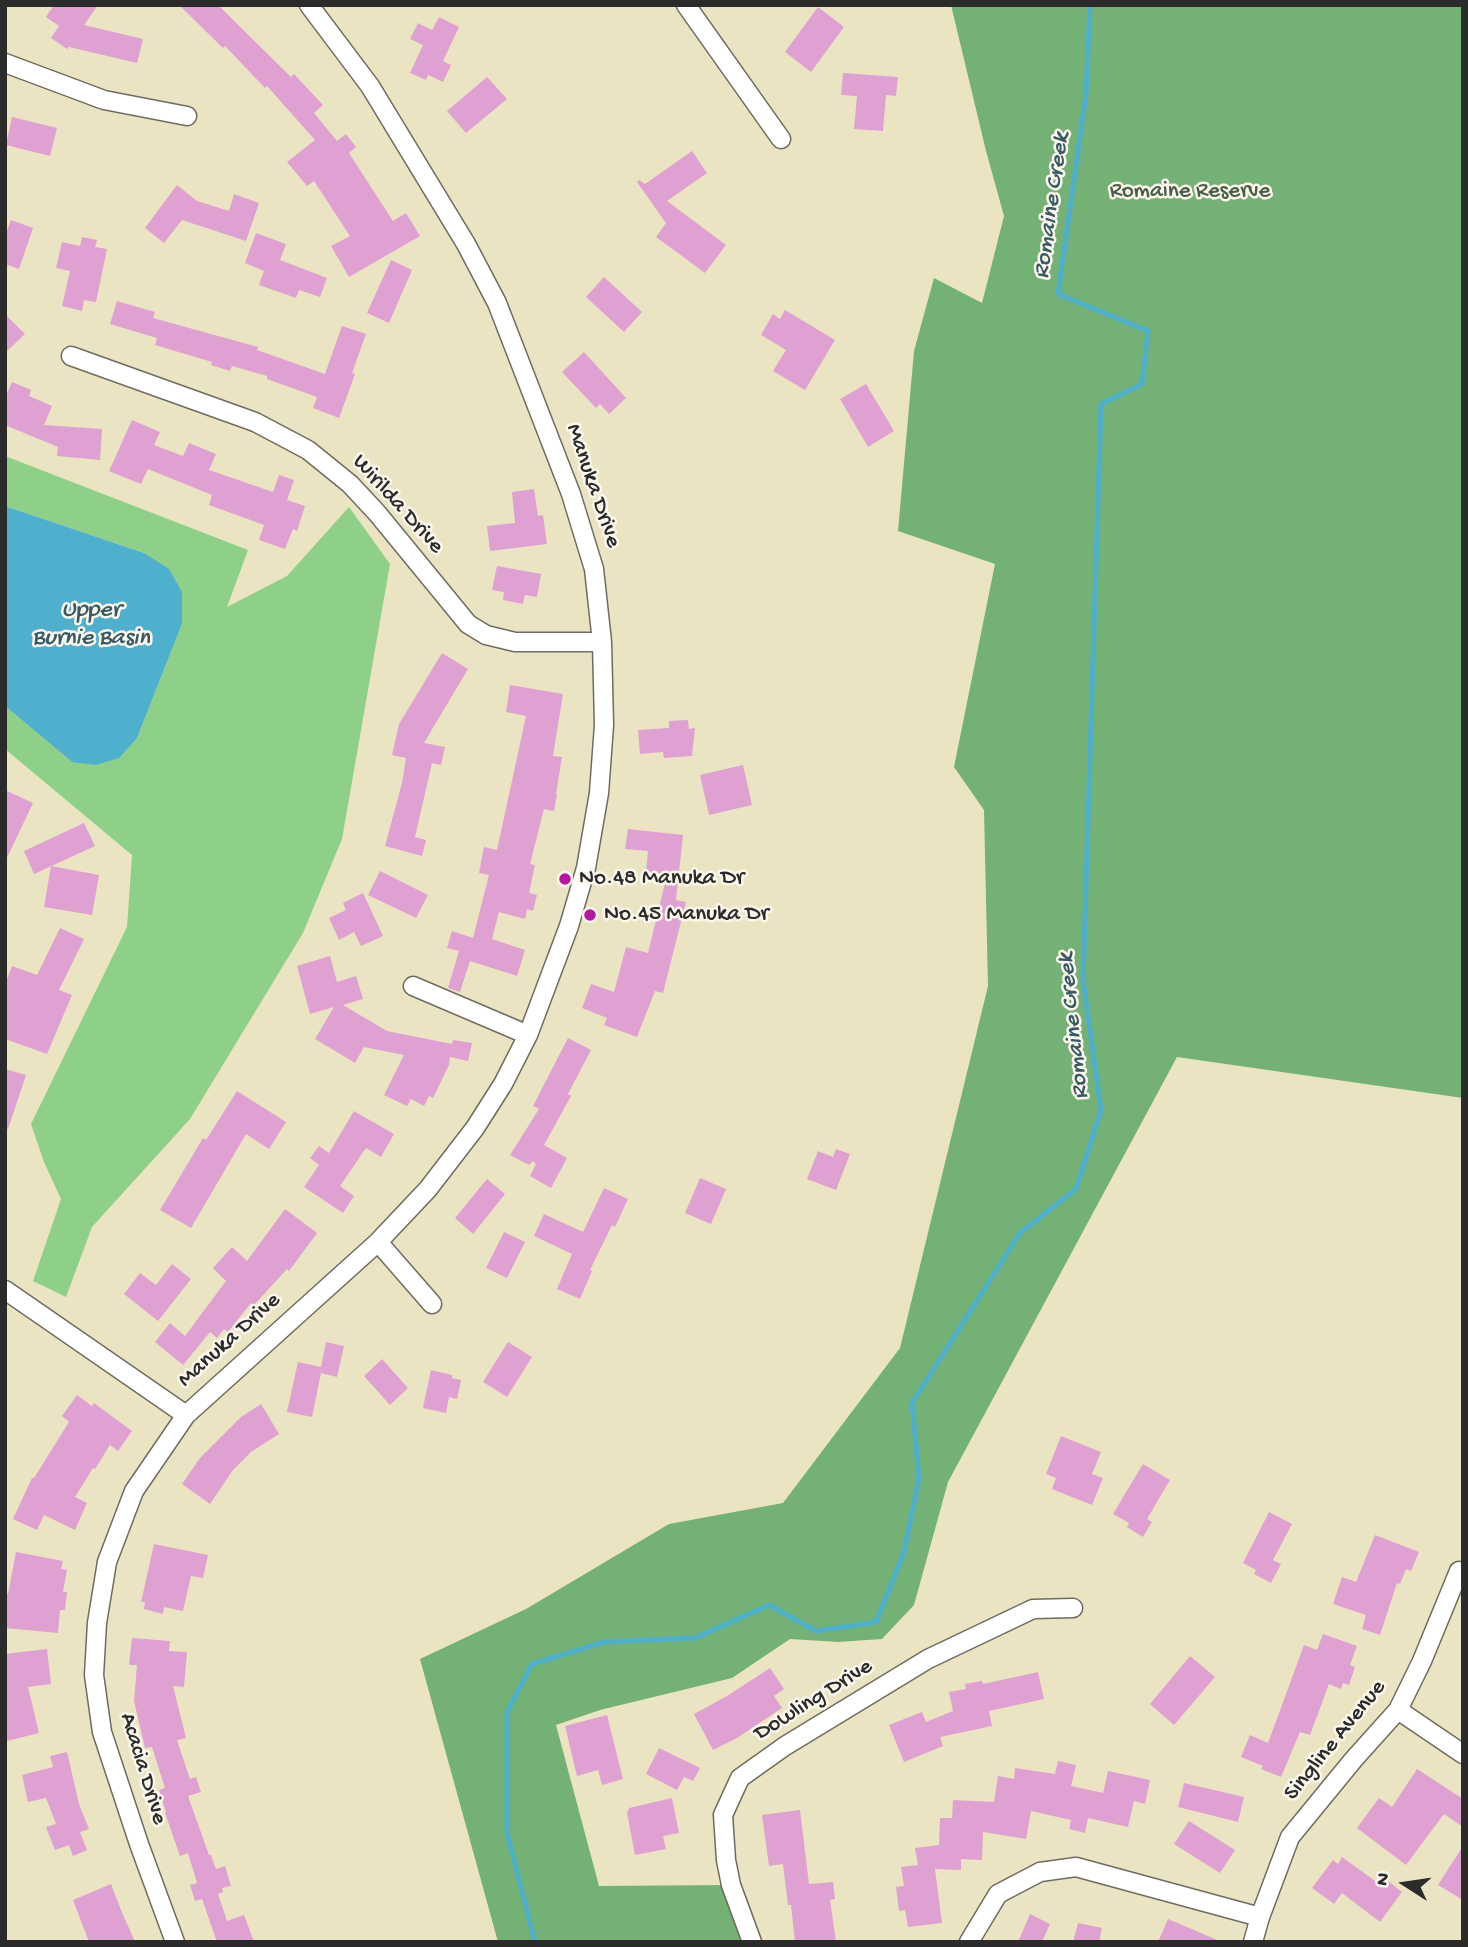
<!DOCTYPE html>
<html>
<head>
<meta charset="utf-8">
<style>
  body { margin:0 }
  #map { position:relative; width:1468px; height:1947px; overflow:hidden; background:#ebe4c3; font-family:"Gochi Hand",sans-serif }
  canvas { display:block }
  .frame { position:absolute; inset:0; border:7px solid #2b2b2b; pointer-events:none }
  .north { position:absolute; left:1370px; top:1849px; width:70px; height:70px; -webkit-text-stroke:5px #fbf7ec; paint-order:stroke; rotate:282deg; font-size:19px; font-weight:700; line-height:28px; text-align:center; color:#2b2b2b }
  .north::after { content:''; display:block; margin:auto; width:24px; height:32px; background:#2b2b2b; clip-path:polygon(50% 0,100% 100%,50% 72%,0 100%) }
</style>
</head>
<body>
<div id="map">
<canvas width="1468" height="1947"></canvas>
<div class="frame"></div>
<div class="north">N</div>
</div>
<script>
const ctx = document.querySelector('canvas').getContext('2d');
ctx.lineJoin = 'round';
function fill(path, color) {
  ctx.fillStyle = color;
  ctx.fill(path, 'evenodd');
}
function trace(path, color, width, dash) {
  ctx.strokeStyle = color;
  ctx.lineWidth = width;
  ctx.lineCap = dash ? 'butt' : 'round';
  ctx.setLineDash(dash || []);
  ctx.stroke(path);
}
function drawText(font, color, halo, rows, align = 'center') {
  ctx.font = font + ' "Gochi Hand",sans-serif';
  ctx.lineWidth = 5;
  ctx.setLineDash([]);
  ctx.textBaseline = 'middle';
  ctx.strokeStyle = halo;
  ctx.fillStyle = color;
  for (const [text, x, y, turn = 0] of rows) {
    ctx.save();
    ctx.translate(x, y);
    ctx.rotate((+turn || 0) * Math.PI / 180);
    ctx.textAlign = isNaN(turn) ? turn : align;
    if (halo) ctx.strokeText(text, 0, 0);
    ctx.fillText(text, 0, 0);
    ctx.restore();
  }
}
fill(new Path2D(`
  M5 456 248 550 227 607 287 576 349 507 390 564 342 839 303 933 190 1119 92 1227 66 1297 33 1281 61 1199 44 1162 31 1124 127 927 132 855 5 749V706L72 762 137 738 182 624V593L144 553 5 506Z`), '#8fd088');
fill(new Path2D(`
  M951 5H1463V1098L1177 1057 948 1482 914 1605 882 1639 838 1642 790 1639 732 1678 600 1710 556 1725 599 1886 731 1885 752 1942H498L420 1659 526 1609 669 1524 783 1503 900 1348 988 986 984 810 954 767 995 564 898 531 914 351 934 278 982 303 1004 216 986 151Z`), '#73b274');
fill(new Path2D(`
  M5 506 144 553 169 569 182 592V624L137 738 119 758 96 765 72 762 5 706Z`), '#4fb0ce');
trace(new Path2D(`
  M535 1942 507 1833V1712L532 1664 604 1642 695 1638 769 1605 816 1631 876 1622 904 1552 919 1478 912 1403 1020 1233 1076 1189 1101 1110 1083 980 1101 404 1142 384 1148 331 1058 294 1086 94 1090 5`), '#4fb0ce', 5);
fill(new Path2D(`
  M54 5H98L84 25 143 39 137 63 69 47 67 49 51 38 59 26 46 17Z
  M179 5H218L291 77 294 74 323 105 314 113 337 141 346 134 356 147 349 153 393 221 406 213 420 236 349 277 331 246 350 236 314 181 307 186 287 162 315 140 267 86 265 88 225 46 223 48Z
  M818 7 844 27 811 72 785 52Z
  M439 17 459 27 443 61 451 65 443 82 428 75 426 80 410 73 423 45 410 39 418 23 432 30Z
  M843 73 898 77 896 96 886 95 883 131 854 129 857 96 841 95Z
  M487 77 507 99 466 133 447 111Z
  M12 117 57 128 50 156 6 145Z
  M692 151 707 173 667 201 726 245 705 273 656 237 666 223 637 182 639 180 645 184Z
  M177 185 197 201 229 211 234 194 259 203 246 241 182 220 164 243 145 228Z
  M11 220 33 228 19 269 5 264V236Z
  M256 233 286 244 280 260 327 278 320 297 299 290 296 298 259 285 264 271 245 263Z
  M82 237 97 240 95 247 107 249 96 302 84 300 82 311 62 306 70 271 56 268 62 242 80 246Z
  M391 260 412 270 389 323 367 313Z
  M604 277 642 312 624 332 586 297Z
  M117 301 155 312 153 318 258 347 257 350 325 374 342 326 366 334 352 373 355 374 339 418 313 408 317 397 267 379V376L232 366 230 371 211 365 212 362 155 345 157 338 110 324Z
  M785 310 835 340 805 390 773 371 786 350 761 335 773 314 780 319Z
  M5 314 25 334 5 353Z
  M584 352 626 398 609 414 600 404 596 408 562 372Z
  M12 382 31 390 29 396 52 406 44 425 102 429 100 460 57 456 58 447 5 425V398Z
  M866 384 894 431 868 447 840 399Z
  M132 420 160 432 154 445 183 456 189 443 216 454 209 470 273 492 279 475 294 480 287 500 305 506 297 531 293 529 285 549 259 540 264 525 209 505 212 495 148 469 141 484 109 471Z
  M534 489 538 516 543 515 547 544 490 551 487 526 515 523 512 492Z
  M497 566 541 574 537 597 525 595 523 604 503 600 504 592 492 590Z
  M442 653 468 669 424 743 445 747 441 765 432 763 415 837 426 840 422 856 385 846 402 783 406 758 392 755 399 724Z
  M510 685 563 694 553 756 562 757 556 794H557L554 811 544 809 530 864 535 865 529 893 537 895 533 911 527 909 525 919 499 912 492 939 525 950 517 976 470 961 460 992 448 988 459 951 447 948 452 931 473 938 489 875 479 873 484 847 497 850 526 716 506 712Z
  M688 720 689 729 695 728 692 756 664 758 663 752 640 754 638 730 669 728V721Z
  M743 765 752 805 709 815 700 775Z
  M5 790 33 803 5 862Z
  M84 823 95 846 34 874 24 851Z
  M628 829 683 835 676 900 686 902 663 993 655 991 637 1037 604 1025 607 1018 582 1008 591 984 614 992 626 947 648 953 667 875 646 872 648 851 625 849Z
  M51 866 99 875 92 915 44 907Z
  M380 871 428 895 416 918 368 895Z
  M363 893 383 936 361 946 354 932 339 940 329 918 346 910 343 903Z
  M60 928 84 939 59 990 72 995 47 1054 5 1039V984L12 966 37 975Z
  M330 956 337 982 356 976 363 999 343 1005 387 1031 452 1044 453 1040 472 1043 468 1061 450 1057 449 1065 433 1098 429 1096 424 1106 411 1099 407 1106 384 1095 404 1055 364 1047 355 1063 315 1039 334 1007 310 1014 297 966Z
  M568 1038 591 1050 568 1094 571 1096 544 1145 567 1158 551 1188 530 1176 536 1164 533 1161 529 1165 510 1155 539 1109 533 1106Z
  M5 1069 26 1075 8 1129 5 1128Z
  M237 1091 286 1122 269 1149 246 1134 191 1228 160 1210 203 1138 206 1140Z
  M354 1111 394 1134 381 1157 366 1148 340 1186 354 1196 343 1213 304 1187 319 1165 310 1158 319 1146 329 1153Z
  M836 1149 850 1154 836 1190 807 1179 818 1151 833 1157Z
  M700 1178 726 1189 711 1224 685 1213Z
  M487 1179 505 1194 473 1234 455 1218Z
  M604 1188 628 1199 615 1227 612 1225 590 1270 592 1271 580 1299 557 1289 572 1254 534 1236 544 1214 583 1232Z
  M285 1209 317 1233 289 1271 287 1269 254 1305 251 1303 228 1332 224 1329 217 1338 210 1332 183 1365 155 1342 170 1323 185 1336 226 1281 213 1268 232 1247 247 1261Z
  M504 1232 525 1242 507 1278 486 1268Z
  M172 1264 191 1279 158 1321 124 1294 140 1273 156 1285Z
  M326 1342 344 1346 337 1377 321 1373 312 1417 287 1412 298 1362 321 1367Z
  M508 1342 532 1357 507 1397 483 1382Z
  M382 1359 408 1388 390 1405 364 1376Z
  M431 1370 452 1375V1378L461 1380 457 1399 449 1397 446 1413 423 1408Z
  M77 1395 92 1406 94 1403 132 1431 118 1451 110 1445 95 1469 93 1468 75 1497 87 1503 75 1530 44 1515 37 1530 13 1519 32 1478H34L69 1422 62 1416Z
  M261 1404 279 1434 251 1452 233 1470 210 1504 182 1484 200 1458 241 1417Z
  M1061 1436 1101 1452 1092 1474 1103 1478 1092 1505 1052 1489 1056 1478 1046 1474Z
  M1143 1464 1170 1480 1147 1519 1152 1522 1143 1537 1127 1527 1129 1523 1113 1514Z
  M1269 1512 1292 1524 1273 1560 1281 1564 1271 1583 1254 1574 1256 1570 1243 1563Z
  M1375 1535 1419 1552 1411 1571 1406 1569 1400 1584 1397 1583 1380 1635 1362 1629 1366 1615 1333 1604 1342 1577 1356 1582Z
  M154 1544 208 1555 203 1578 191 1576 183 1611 164 1607 163 1614 144 1609 145 1602H141Z
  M16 1552 63 1561 61 1569 67 1570 63 1592H67L65 1610H60L58 1633 5 1628V1593L8 1594Z
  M1323 1634 1357 1646 1350 1665 1355 1667 1349 1685 1343 1683 1341 1689 1329 1684 1310 1735 1300 1732 1281 1777 1261 1769 1263 1766 1241 1757 1250 1735 1268 1743 1304 1645 1317 1650Z
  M132 1638 170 1641 169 1651 187 1652 184 1687 173 1686 186 1738 177 1740 190 1779 196 1777 201 1792 188 1796 209 1855H211L216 1869 225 1866 231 1886 222 1888 223 1892 218 1894 227 1921 244 1915 254 1942H217L202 1899 195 1901 190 1885 197 1883 188 1853 180 1856 165 1813 166 1812 159 1790 165 1788 152 1747 145 1748 134 1701 137 1665H129Z
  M47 1649 51 1684 28 1687 39 1733 7 1741 5 1733V1654Z
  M1190 1656 1215 1677 1174 1725 1150 1704Z
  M770 1668 784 1689 774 1696 782 1708 737 1738 713 1750 694 1714 727 1696Z
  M1038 1672 1044 1699 989 1711 992 1726 940 1737 943 1746 904 1762 889 1725 922 1712 926 1722 953 1711 949 1692 966 1689 965 1684 982 1681 983 1684Z
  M607 1715 623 1779 602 1785 598 1770 577 1776 565 1726Z
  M659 1748 700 1768 693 1781 684 1777 677 1790 646 1774Z
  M67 1752 79 1804 89 1829 80 1832 87 1850 73 1856 69 1845 55 1850 46 1827 56 1824 46 1798 28 1802 22 1775 53 1767 50 1756Z
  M1058 1761 1076 1765 1071 1786 1103 1793 1108 1771 1150 1780 1145 1804 1134 1801 1128 1827 1088 1818 1085 1833 1069 1829 1071 1820 1031 1811 1026 1839 983 1832 982 1860 961 1859V1870L935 1869 942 1923 908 1927 905 1910 899 1911 896 1887 904 1886 901 1867 918 1865 915 1848 939 1845 940 1818H952L953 1800 994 1802 998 1776 1014 1779 1015 1768 1055 1774Z
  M1417 1769 1463 1799V1827L1444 1814 1406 1865 1357 1828 1379 1798 1392 1807Z
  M1184 1783 1244 1797 1238 1822 1178 1807Z
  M672 1798 679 1833 663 1836 666 1849 635 1855 627 1813 629 1808Z
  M800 1810 809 1884 833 1882 835 1899 830 1900 836 1942H795L791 1905H788L783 1864 769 1866 762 1815Z
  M1189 1821 1235 1850 1220 1873 1174 1844Z
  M1463 1846V1900L1438 1885Z
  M1342 1857 1378 1883 1383 1877 1402 1892 1380 1922 1342 1893 1334 1904 1312 1888 1333 1860 1338 1864Z
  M111 1884 121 1910 135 1942H89L73 1900Z
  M1030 1914 1050 1924 1042 1942H1018Z
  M1168 1919 1222 1942H1158Z
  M1078 1923 1102 1928 1099 1942H1073Z`), '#dfa1d1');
const street = new Path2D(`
  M686 5 781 139
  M5 63 104 100 187 116
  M71 356 255 422 308 450 350 484 377 513 468 624 486 635 515 642H602
  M413 986 528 1035
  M378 1242 432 1304
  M5 1290 186 1415 378 1242 428 1189 475 1128 503 1084 528 1035 569 926 586 868 599 793 604 725 602 642 594 569 571 494 497 303 466 244 370 86 309 5
  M1398 1710 1463 1754
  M175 1942 139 1844 102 1732 94 1675 97 1623 107 1562 134 1491 186 1415
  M752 1942 731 1885 726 1860 723 1815 740 1778 785 1746 928 1659 1033 1609 1073 1608
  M969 1942 998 1894 1040 1872 1076 1867 1260 1917
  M1253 1942 1260 1917 1290 1837 1354 1759 1398 1710 1422 1661 1459 1571`);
trace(street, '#6e6c60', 21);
trace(street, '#fff', 18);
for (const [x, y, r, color] of [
  [565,879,7,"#b5179e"],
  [590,915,7,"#b5179e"]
]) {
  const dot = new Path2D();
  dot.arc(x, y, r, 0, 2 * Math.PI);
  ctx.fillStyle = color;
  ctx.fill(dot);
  trace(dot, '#fbf7ec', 2.5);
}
drawText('23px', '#495d47', '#fbf7ec', [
  ["Romaine Reserve",1190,192]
]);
drawText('23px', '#2b2b2b', '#fbf7ec', [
  ["Manuka Drive",592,486,71],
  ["Wirilda Drive",397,505,48],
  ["Manuka Drive",230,1341,-42],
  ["Dowling Drive",814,1701,-32],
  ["Singline Avenue",1336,1741,-51],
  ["Acacia Drive",142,1769,73]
]);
drawText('23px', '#2b2b2b', '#fbf7ec', [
  ["No.48 Manuka Dr",579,879],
  ["No.45 Manuka Dr",604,915]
], 'left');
drawText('italic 24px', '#385a64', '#fbf7ec', [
  ["Romaine Creek",1053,206,-82],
  ["Upper",91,611],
  ["Burnie Basin",91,639],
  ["Romaine Creek",1075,1026,-96]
]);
</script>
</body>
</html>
